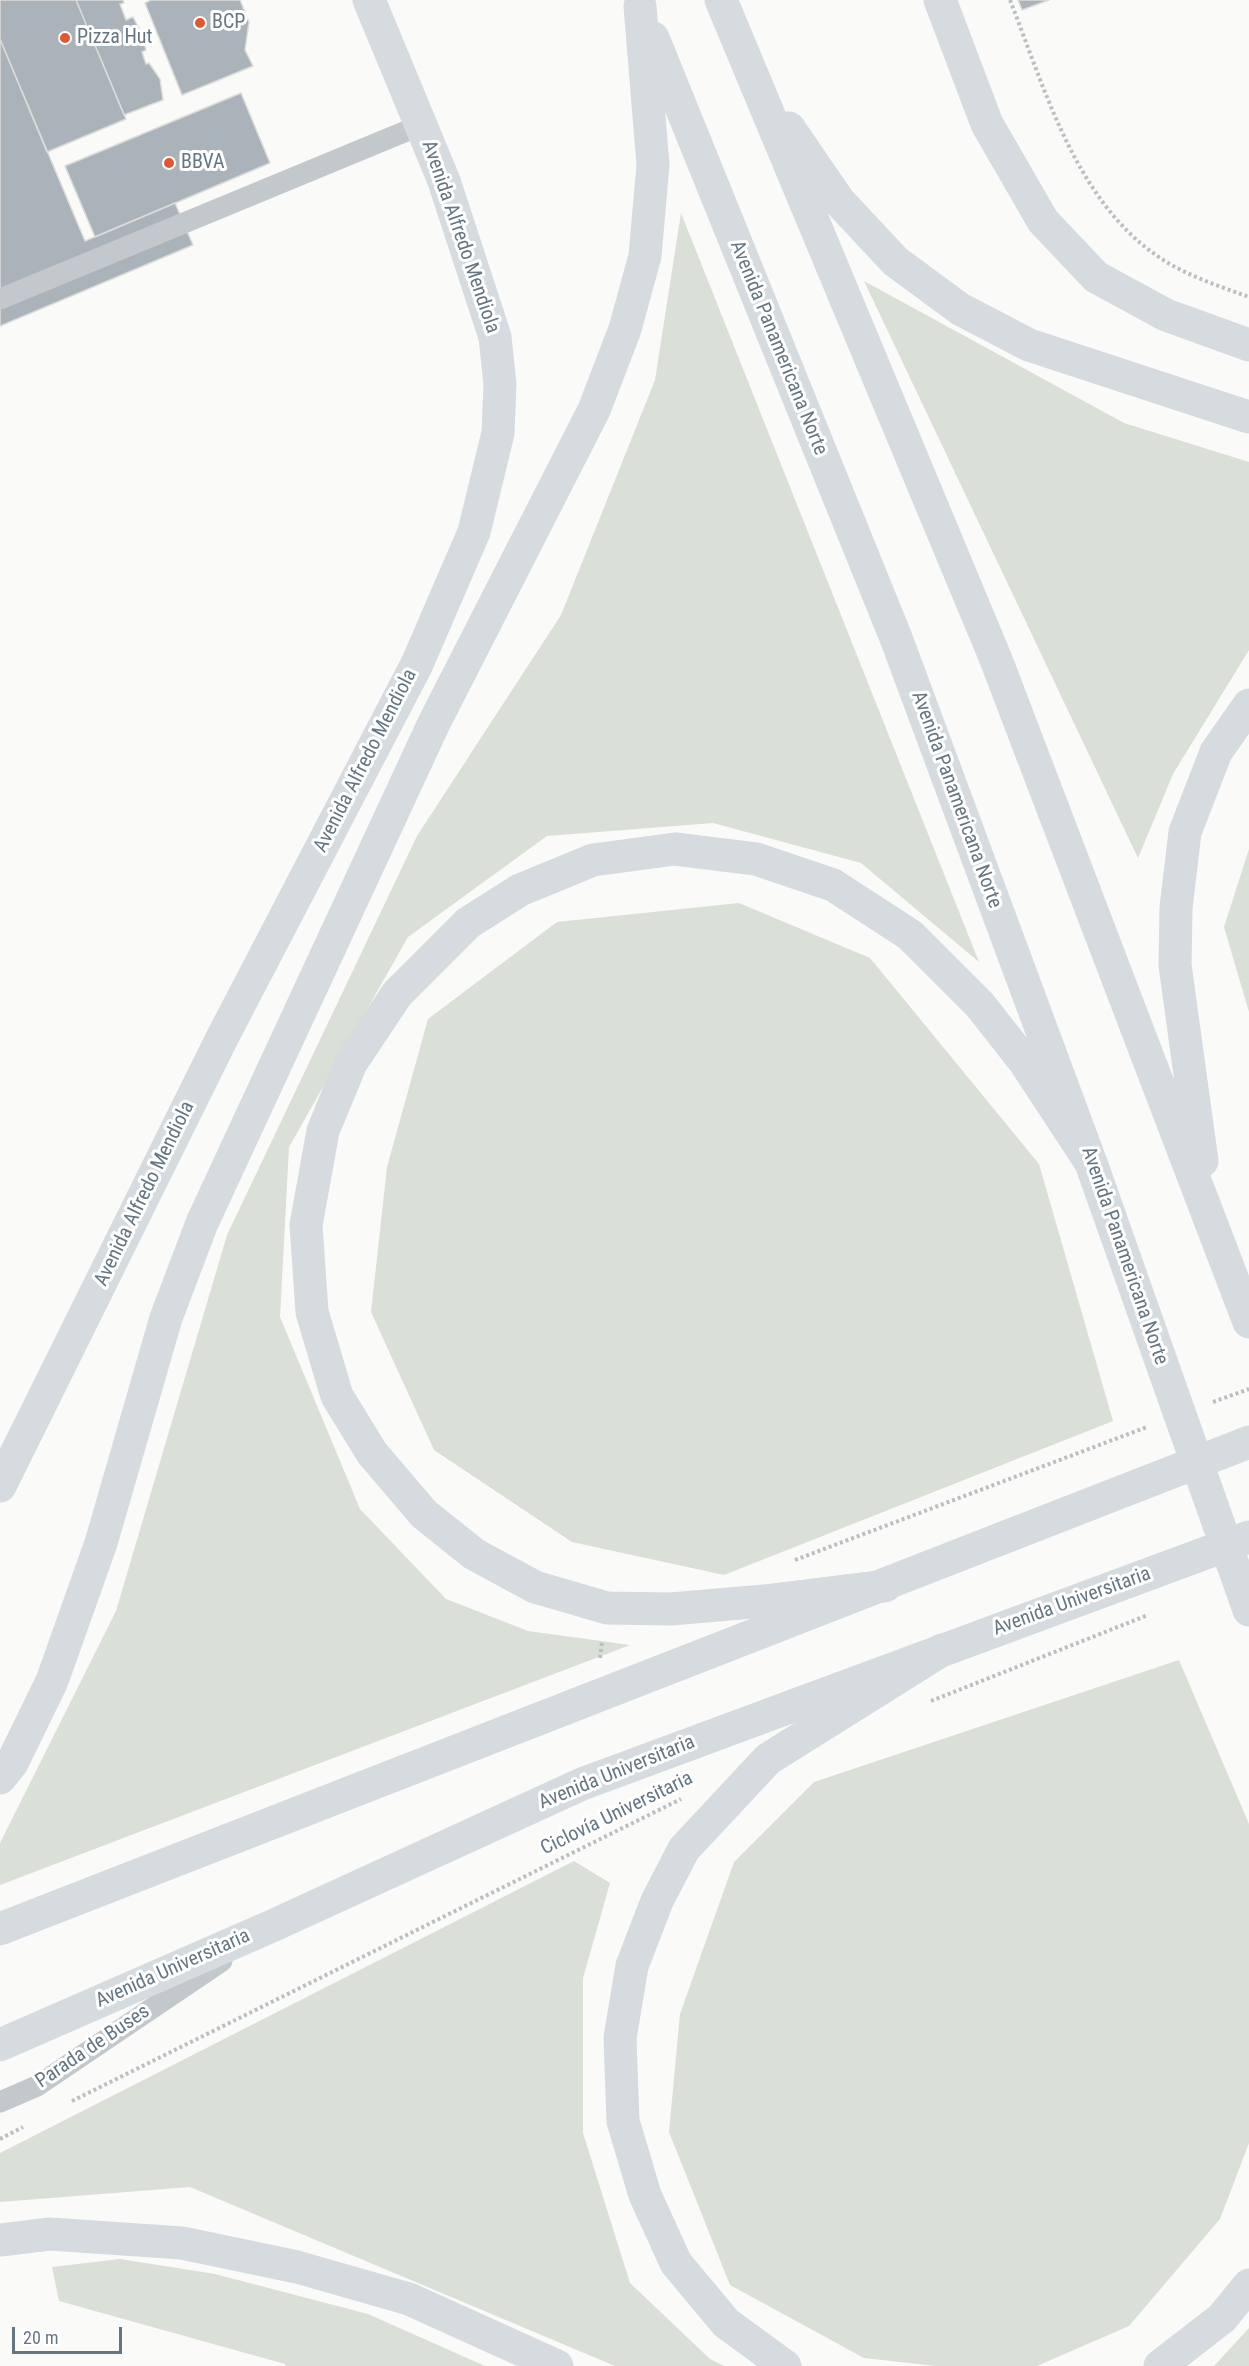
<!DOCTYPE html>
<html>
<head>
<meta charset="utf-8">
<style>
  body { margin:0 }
  #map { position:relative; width:1249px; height:2366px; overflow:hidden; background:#fafaf8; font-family:"Roboto Condensed",sans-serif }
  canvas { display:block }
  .scale { position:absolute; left:12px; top:2327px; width:110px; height:27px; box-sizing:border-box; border:3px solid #657683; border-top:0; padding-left:8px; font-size:18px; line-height:21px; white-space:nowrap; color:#657683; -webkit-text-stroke:4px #fff; paint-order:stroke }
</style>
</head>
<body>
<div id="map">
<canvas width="1249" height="2366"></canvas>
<div class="scale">20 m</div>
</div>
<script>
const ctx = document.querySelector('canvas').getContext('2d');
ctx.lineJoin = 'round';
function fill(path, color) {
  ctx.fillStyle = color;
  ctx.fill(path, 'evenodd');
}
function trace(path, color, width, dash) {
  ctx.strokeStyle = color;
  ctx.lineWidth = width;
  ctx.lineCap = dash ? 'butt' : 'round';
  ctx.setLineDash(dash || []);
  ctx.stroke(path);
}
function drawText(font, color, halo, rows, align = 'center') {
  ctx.font = font + ' "Roboto Condensed",sans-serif';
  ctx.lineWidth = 6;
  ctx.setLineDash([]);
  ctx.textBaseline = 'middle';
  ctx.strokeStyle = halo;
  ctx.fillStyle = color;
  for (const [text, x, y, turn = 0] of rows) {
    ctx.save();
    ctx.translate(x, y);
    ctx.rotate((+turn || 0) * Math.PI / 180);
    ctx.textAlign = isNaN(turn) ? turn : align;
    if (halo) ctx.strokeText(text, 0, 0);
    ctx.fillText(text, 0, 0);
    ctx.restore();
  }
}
fill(new Path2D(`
  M681 213 979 962 861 863 713 823 547 836 408 937 289 1147 280 1317 360 1509 446 1599 528 1631 630 1645 0 1885V1843L116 1611 227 1235 417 836 561 615 655 380Z
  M864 281 1124 423 1249 462V650L1173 774 1138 858Z
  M1249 849V1012L1224 927Z
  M739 903 870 958 1039 1164 1113 1421 724 1575 572 1542 434 1450 371 1312 387 1167 428 1019 557 922Z
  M1179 1660 1249 1824V2143L1220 2219 1129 2326 1037 2366H936L864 2358 730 2285 669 2132 680 2014 734 1862 814 1782Z
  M574 1861 610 1883 583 1978V2133L630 2283 710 2359 724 2366H615L190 2187 0 2202V2153Z
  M120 2259 215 2274 368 2314 485 2366H285V2364L59 2301 52 2267Z
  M1249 2328V2366H1214Z`), '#dadfd7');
const building = new Path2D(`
  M0 0H76L126 119 47 152 0 39Z
  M76 0H123L124 3 120 4 126 20 133 17 142 34 146 50 142 52 146 64 149 63 160 79 163 100 124 115Z
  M151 0H240L249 22 245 50 253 66 182 95 145 3Z
  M1018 0H1049L1022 10Z
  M0 39 85 241 175 203 193 245 0 326Z
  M241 93 270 163 95 237 65 166Z`);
fill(building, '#aab3b9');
trace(building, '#dcdcda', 1.5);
trace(new Path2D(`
  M1010 0C1048 97 1081 220 1181 270 1203 281 1227 289 1249 297
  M1213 1402 1249 1389
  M795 1560 1147 1427
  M600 1658 602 1642
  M931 1701 1148 1615
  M72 2101 681 1799
  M0 2139 23 2127`), '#bbbfc2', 4, [3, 3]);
trace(new Path2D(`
  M0 299 421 125
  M0 2102 37 2086 222 1961`), '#c3c8cc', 21);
trace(new Path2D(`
  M940 0 987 124 1043 221 1096 277 1166 315 1249 345
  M0 1486 222 1038 417 664 474 532 498 433 500 384 495 337 444 181 369 0`), '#d6dbdf', 33);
trace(new Path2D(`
  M0 1929 1249 1442
  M0 2045 272 1926 582 1784 1249 1537`), '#d6dbdf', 33);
trace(new Path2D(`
  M721 0 995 657 1249 1322
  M653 38 896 638 1091 1163 1249 1610
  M789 128 839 201 895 261 960 309 1029 345 1249 417
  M1202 1161 1175 965 1176 908 1185 832 1216 752 1249 705
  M885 1586 764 1601 671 1609 607 1608 535 1587 474 1554 424 1514 372 1453 337 1396 312 1312 306 1225 323 1131 351 1063 397 994 468 923 520 890 593 860 675 849 756 859 833 885 910 935 980 1005 1024 1061 1091 1163
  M0 1778 12 1763 52 1681 101 1543 166 1318 202 1223 434 723 594 410 625 329 645 256 653 165 640 6
  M0 2240 50 2234 182 2243 297 2267 409 2299 557 2366
  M785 2366 726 2323 676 2263 645 2195 623 2121 620 2038 632 1966 657 1901 684 1849 768 1759 942 1650
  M1160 2366 1222 2318 1249 2285`), '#d6dbdf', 33);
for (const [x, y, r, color] of [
  [200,23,6,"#e4572e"],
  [65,38,6,"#e4572e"],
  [169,163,6,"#e4572e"]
]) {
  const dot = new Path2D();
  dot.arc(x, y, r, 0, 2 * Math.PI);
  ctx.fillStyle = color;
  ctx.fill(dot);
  trace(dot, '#fff', 2);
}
drawText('20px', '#657683', '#fff', [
  ["BCP",212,23],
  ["Pizza Hut",77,38],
  ["BBVA",181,163]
], 'left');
drawText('20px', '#657683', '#fff', [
  ["Avenida Alfredo Mendiola",460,237,71],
  ["Avenida Panamericana Norte",778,348,68],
  ["Avenida Alfredo Mendiola",366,761,-63],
  ["Avenida Panamericana Norte",956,800,70],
  ["Avenida Alfredo Mendiola",145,1194,-64],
  ["Avenida Panamericana Norte",1124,1256,71],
  ["Avenida Universitaria",1072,1602,-20],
  ["Avenida Universitaria",617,1773,-22],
  ["Ciclovía Universitaria",617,1814,-26],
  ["Avenida Universitaria",173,1969,-24],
  ["Parada de Buses",93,2047,-34]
]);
</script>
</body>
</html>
